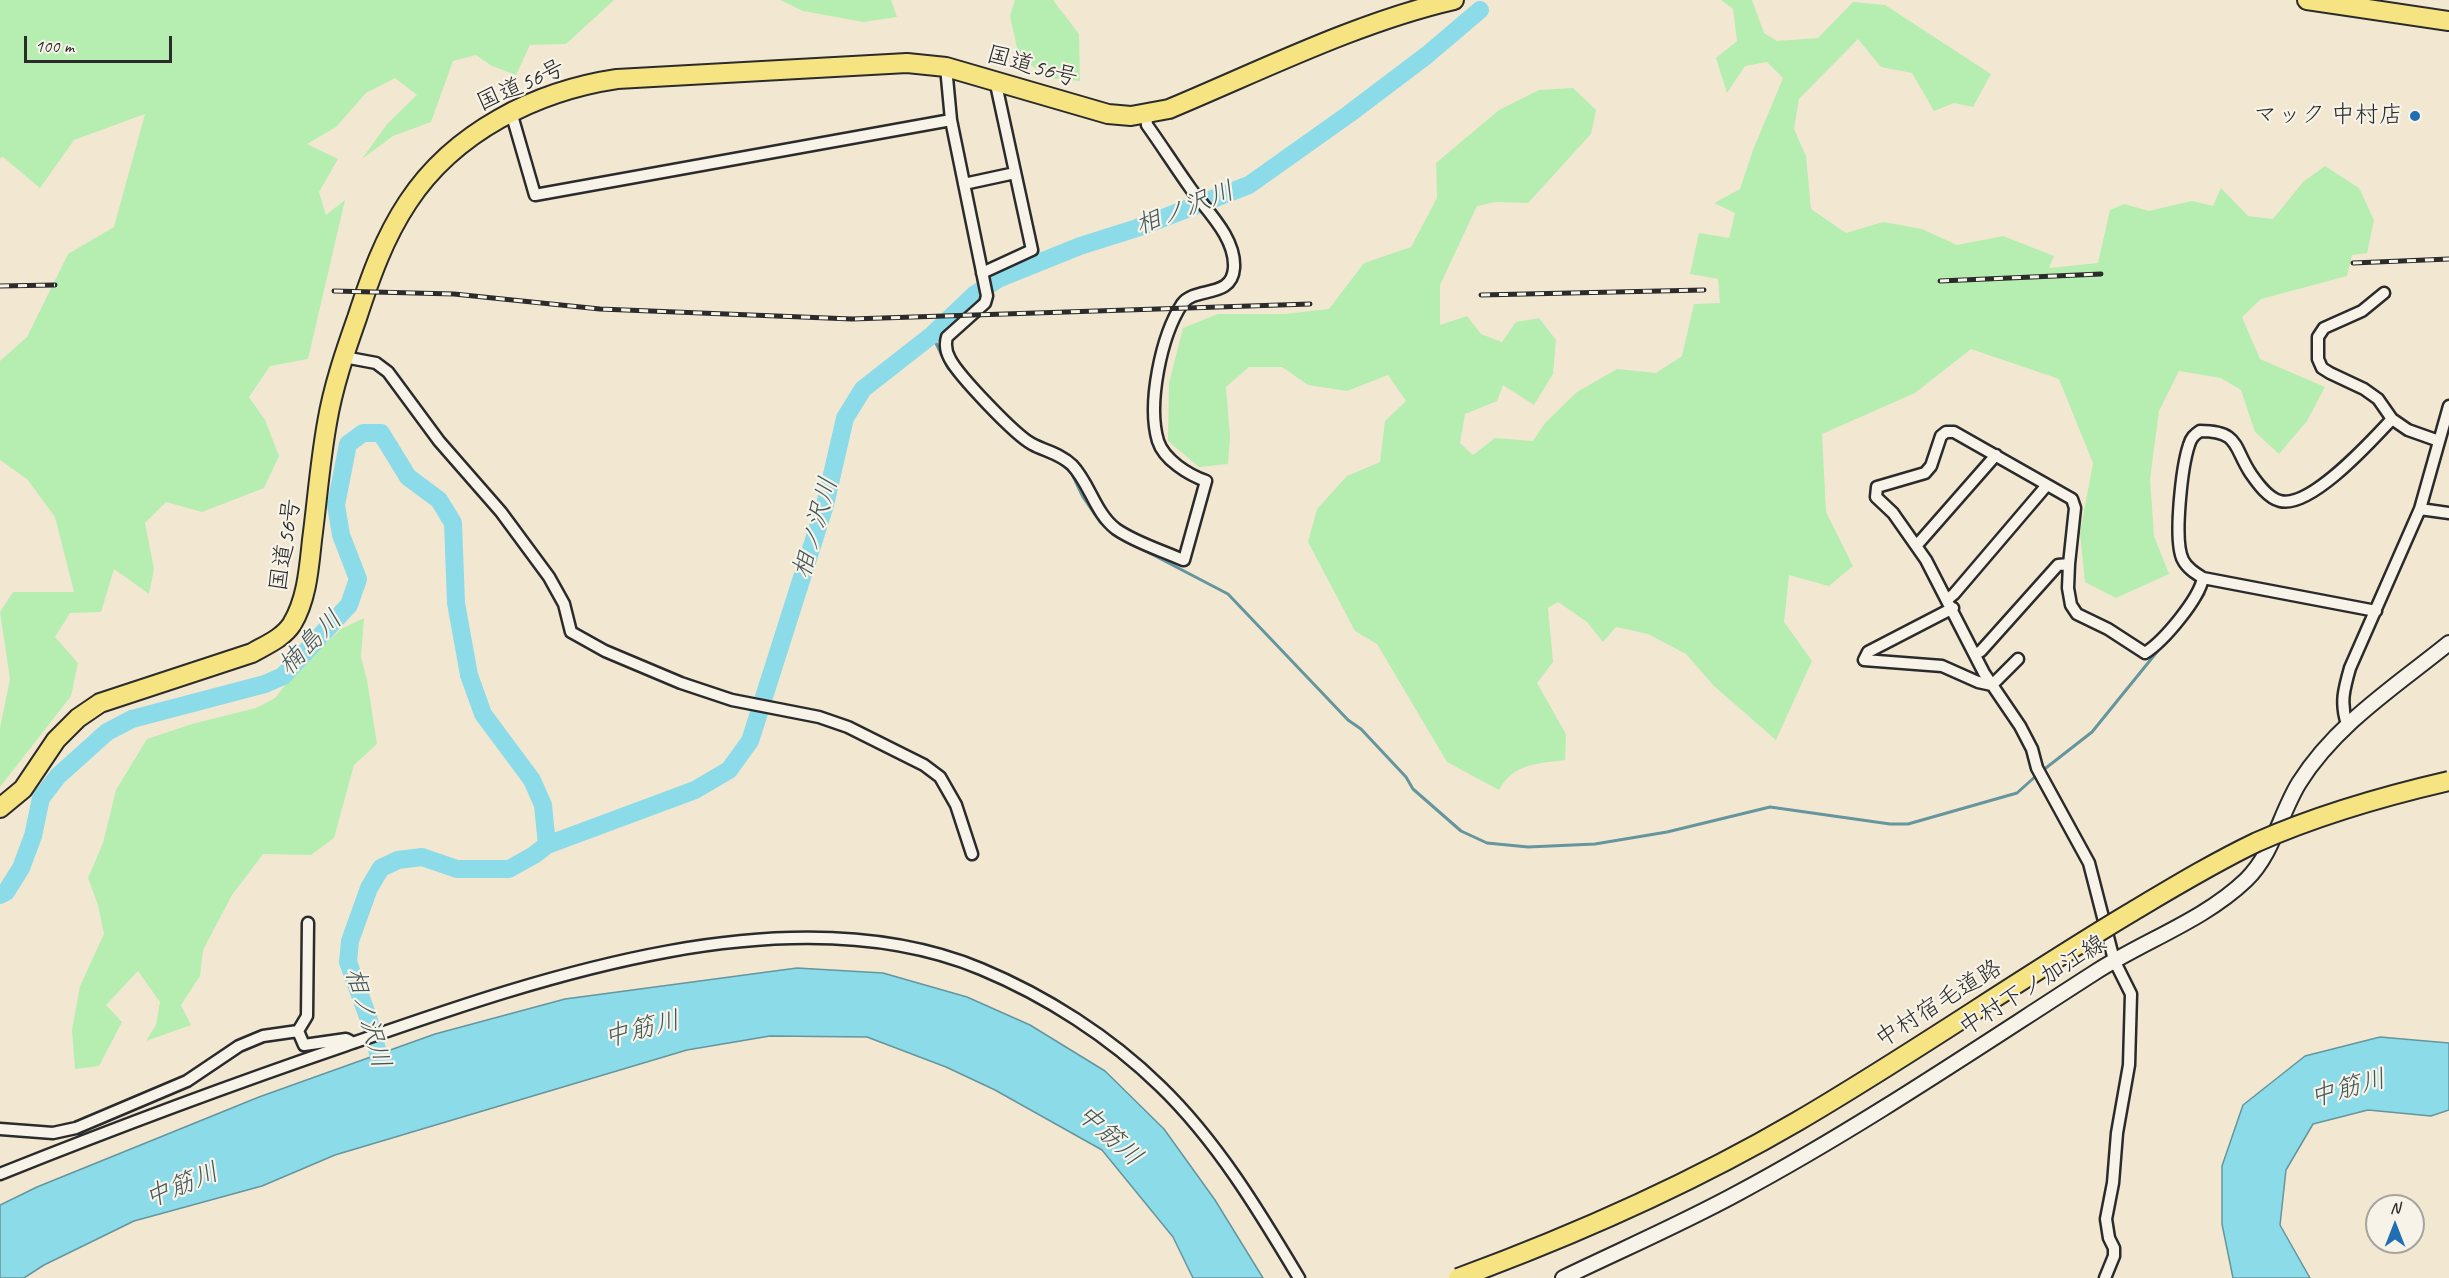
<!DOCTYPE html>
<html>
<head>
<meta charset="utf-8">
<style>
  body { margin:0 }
  #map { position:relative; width:2449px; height:1278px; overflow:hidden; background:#f2e8d2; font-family:Caveat,sans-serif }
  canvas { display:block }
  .north { position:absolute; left:2365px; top:1194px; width:60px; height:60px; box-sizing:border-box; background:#f7f3e8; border:2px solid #a5a39c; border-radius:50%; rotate:0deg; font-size:16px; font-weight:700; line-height:24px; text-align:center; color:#2b2b2b }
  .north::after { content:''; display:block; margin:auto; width:21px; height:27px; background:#1f6fb2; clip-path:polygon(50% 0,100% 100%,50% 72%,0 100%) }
  .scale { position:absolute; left:24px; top:36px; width:148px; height:27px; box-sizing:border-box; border:3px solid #2b2b2b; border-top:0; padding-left:8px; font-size:18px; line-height:21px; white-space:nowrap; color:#2b2b2b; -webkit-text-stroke:4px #f7f3e8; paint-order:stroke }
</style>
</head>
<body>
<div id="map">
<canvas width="2449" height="1278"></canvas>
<div class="north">N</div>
<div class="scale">100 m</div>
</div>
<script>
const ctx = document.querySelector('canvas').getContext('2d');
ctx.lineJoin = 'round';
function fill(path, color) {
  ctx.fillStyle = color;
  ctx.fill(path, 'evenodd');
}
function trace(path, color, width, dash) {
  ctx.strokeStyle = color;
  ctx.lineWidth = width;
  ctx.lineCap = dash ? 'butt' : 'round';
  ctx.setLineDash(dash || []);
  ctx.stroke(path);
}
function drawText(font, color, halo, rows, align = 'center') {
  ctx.font = font + ' Caveat,"Klee One",sans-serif';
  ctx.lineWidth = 4.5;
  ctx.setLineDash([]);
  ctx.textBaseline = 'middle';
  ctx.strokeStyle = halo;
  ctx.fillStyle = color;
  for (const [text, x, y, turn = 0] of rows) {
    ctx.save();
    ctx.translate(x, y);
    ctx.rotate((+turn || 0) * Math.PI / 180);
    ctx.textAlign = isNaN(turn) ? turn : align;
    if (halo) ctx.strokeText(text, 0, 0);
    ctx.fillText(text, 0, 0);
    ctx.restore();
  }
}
fill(new Path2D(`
  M0 0H614L566 44 530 45 516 75 492 66 476 55 453 61 431 122 393 136 362 159 387 124 417 95 395 78 366 93 336 127 307 144 338 159 319 192 326 215 345 200 308 359 270 366 249 397 265 420 279 456 264 488 202 512 166 502 145 523 154 569 149 594 114 569 101 612 70 613 55 637 78 663 71 696 0 787V728L10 679 0 612 13 592H74L55 517 27 479 0 460V361L27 337 68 254 114 227 145 114 74 140 40 188 3 157 0 158Z
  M780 0H891L897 17 863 22 803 11Z
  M1015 0H1053L1079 34 1080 81 1050 78 1019 57 1010 16Z
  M1721 0H1752L1764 33 1777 41 1818 38 1853 2 1885 5 1991 74 1973 107 1954 103 1934 111 1912 73 1881 67 1858 39 1799 99 1794 129 1806 156 1811 209 1846 233 1883 222 1922 229 1957 245 2003 236 2054 256 2049 268 2098 263 2110 210 2124 204 2149 211 2192 201 2213 206 2221 188 2248 216 2273 219 2303 182 2325 166 2359 188 2374 220 2367 253 2352 255 2347 276 2261 299 2242 317 2260 359 2325 387 2307 421 2279 454 2255 432 2241 390 2221 378 2179 371 2159 411 2150 479 2154 536 2169 574 2116 598 2085 582 2080 533 2093 463 2059 379 1971 349 1915 393 1822 434 1826 512 1853 566 1829 586 1789 575 1784 622 1812 661 1776 740 1714 686 1686 654 1648 634 1616 627 1603 642 1587 622 1558 602 1548 608 1553 662 1537 683 1566 734 1565 760C1536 764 1514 763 1499 790L1447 762 1377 644 1355 631 1308 542 1317 509 1347 476 1380 462 1385 421 1406 401 1388 375 1347 391 1308 385 1282 367H1249L1226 387 1230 437 1228 464 1199 467 1168 441 1169 383 1183 328 1218 314H1285L1329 309 1364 263 1411 247 1437 198 1436 163 1499 110 1539 90 1573 88 1596 110 1591 134 1528 203 1496 202 1477 206 1440 285V325L1467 316 1481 334 1502 342 1516 322 1539 318 1556 340 1553 374 1534 405 1503 385 1497 401 1465 414 1460 443 1473 455 1495 438 1533 441 1545 423 1577 392 1617 369 1656 373 1682 356 1694 304 1720 303 1718 279 1690 274 1699 233 1729 238 1735 213 1714 203 1740 189 1753 150 1783 78 1767 62 1745 66 1727 93 1716 58 1737 41 1733 9Z
  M364 618 361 657 367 680 377 744 354 765 334 838 311 855 263 854 232 895 203 950 200 976 181 1005 191 1025 146 1041 156 1025 160 1002 138 971 106 1005 122 1022 99 1066 75 1069 72 1030 80 986 104 934 98 905 88 878 103 843 116 790 147 739 192 724 256 708 275 698 297 670 341 629Z`), '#b6edb1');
const water = new Path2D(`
  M797 968 883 973 967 997 1030 1025 1105 1071 1164 1129 1215 1200 1263 1278H1193L1173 1237 1102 1150 995 1090 946 1067 867 1037 770 1036 687 1050 335 1155 262 1186 134 1221 44 1265 24 1278H0V1205L37 1187 259 1097 435 1034 565 999Z
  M2380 1037 2449 1043V1110L2431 1116 2368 1110 2313 1124 2286 1170 2280 1225 2310 1278H2233L2222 1224V1166L2243 1105 2305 1056Z`);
fill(water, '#8cdbe9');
trace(water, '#65959d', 1.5);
trace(new Path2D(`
  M932 335 948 368 963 384
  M998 422 1015 438
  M1055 459 1071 472 1083 497 1100 522 1115 535 1228 594 1348 720 1361 729 1406 777 1413 789 1461 831 1487 843 1528 847 1595 844 1667 832 1770 807 1890 824H1908L2017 793 2037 775
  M2196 605 2204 594
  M2042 771 2092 732 2165 642`), '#65959d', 3);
trace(new Path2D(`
  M0 895 6 892 21 868 33 836 41 798 58 776 107 732 132 719 265 684 283 676 349 605 358 579 341 535 336 505 348 444 363 433H381L408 477 439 500 453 523 456 603 469 675 483 714 532 780 543 805 547 845
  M385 1078 368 1017 348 962 350 941 369 888 381 868 398 860 422 857 457 869H509L534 855 547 845 695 790 729 770 750 741 825 505 845 418 863 389 932 335 974 295 998 279 1080 246 1137 228 1249 185 1349 114 1427 55 1480 10`), '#8cdbe9', 18);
const street = new Path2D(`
  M946 67 951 120 987 296 985 303 947 337C945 344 946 352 950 359 959 376 1015 435 1032 444 1045 451 1061 454 1072 465 1090 484 1095 513 1116 529 1136 543 1161 550 1183 560
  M511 112 535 195 951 120
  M1146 114 1147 125C1162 146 1176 168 1191 189 1207 211 1236 238 1234 268 1232 299 1195 286 1182 304 1161 336 1147 404 1158 441 1164 460 1189 475 1206 481L1184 560
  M964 184 1015 173
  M982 273 1032 250 997 89 1000 83
  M2384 293 2362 311 2324 328 2318 337V359L2322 368 2330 373 2364 389 2378 399 2392 419 2408 430 2439 441
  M344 357 376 363 388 372 439 441 501 512 549 577 564 604 571 632 605 651 681 683 732 700 819 717 848 727 924 765 940 777 956 805 972 854
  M2420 509 2449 513
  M1917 545 1996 455
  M2069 564 2075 508 2072 499 1954 432H1946L1941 436 1931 466 1925 473 1877 487 1876 497 1893 513 1926 560 1984 673 2020 726 2032 749 2037 768 2089 863 2114 960 2131 994 2129 1065 2117 1133 2113 1183 2106 1219 2109 1238 2114 1248V1256L2105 1278
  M1948 599 1954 594 2047 485
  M1953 608 1868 652 1864 660 1942 666 1978 682 1992 685 2018 659
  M2376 611 2203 578C2195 573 2187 568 2183 560 2173 541 2182 466 2189 445 2191 438 2194 435 2200 431 2240 431 2233 447 2251 474 2258 484 2268 498 2280 501 2311 509 2373 439 2392 419
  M1976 654 1981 651 2058 565 2069 564 2068 588 2071 605 2077 614 2108 629 2145 653C2164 641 2199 599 2203 578
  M2347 724C2340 703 2344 689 2350 668L2420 509 2449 406
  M308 923 307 1016 298 1031 304 1045 346 1039 350 1041
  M0 1129 53 1133 76 1128 187 1081 239 1046 263 1036 298 1031
  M0 1174C115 1128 230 1085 347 1045 534 980 788 889 981 969 1046 996 1110 1037 1160 1086 1217 1141 1259 1211 1299 1278`);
const secondary = new Path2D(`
  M1563 1278C1621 1250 1681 1224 1738 1193 1861 1127 1977 1048 2094 973 2143 941 2203 921 2246 880 2273 854 2280 814 2299 783 2336 724 2396 686 2449 643`);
const highway = new Path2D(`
  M2307 0 2449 21
  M0 808 23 789 56 740 78 718 100 703 252 653C266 645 283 638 292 624 307 599 309 568 312 540 317 502 320 462 327 423 333 387 345 352 357 318 370 278 384 238 408 202 454 132 536 91 617 79L907 63 946 67 1108 114 1131 116 1169 109C1260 71 1358 22 1454 0`);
trace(street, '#2b2b2b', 15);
trace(secondary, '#2b2b2b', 18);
trace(highway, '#2b2b2b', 22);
trace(street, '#f7f3e8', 10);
trace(secondary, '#f7f3e8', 14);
trace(highway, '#f6e381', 18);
const rail = new Path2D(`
  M2353 263 2449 259
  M1940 281 2101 274
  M0 286 55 285
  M334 291 454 294 600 309 852 319 1310 304
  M1481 295 1704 290`);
trace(rail, '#2b2b2b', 5);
trace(rail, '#f7f3e8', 3, [9]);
const highwayBridge = new Path2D(`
  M1458 1278C1575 1235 1690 1184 1798 1121 1911 1055 2018 980 2130 913 2172 888 2213 863 2257 842 2318 815 2384 796 2449 781`);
trace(highwayBridge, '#2b2b2b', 22, []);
trace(highwayBridge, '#f6e381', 18);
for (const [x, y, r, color] of [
  [2415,116,6,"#1f6fb2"]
]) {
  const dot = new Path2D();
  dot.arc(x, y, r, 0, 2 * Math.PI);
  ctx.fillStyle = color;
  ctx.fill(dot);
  trace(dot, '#f7f3e8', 2);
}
drawText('24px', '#2b2b2b', '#f7f3e8', [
  ["国道56号",1032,67,16],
  ["国道56号",521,86,-24],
  ["国道56号",286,545,-81],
  ["中村下ノ加江線",2033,986,-32],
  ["中村宿毛道路",1939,1004,-32]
]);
drawText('24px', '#2b2b2b', '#f7f3e8', [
  ["マック 中村店",2403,116]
], 'right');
drawText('italic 26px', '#43575a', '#f7f3e8', [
  ["相ノ沢川",1185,209,-21],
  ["相ノ沢川",816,528,-74],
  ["楠島川",311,643,-45],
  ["相ノ沢川",367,1018,74],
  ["中筋川",642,1030,-14],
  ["中筋川",2348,1089,-15],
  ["中筋川",1109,1136,42],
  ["中筋川",182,1186,-22]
]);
</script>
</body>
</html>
